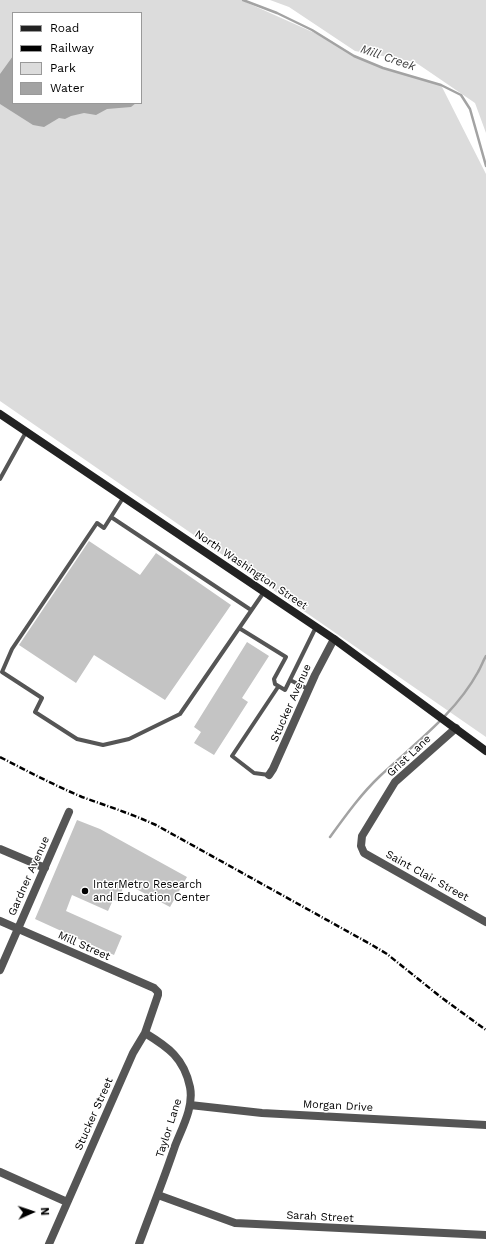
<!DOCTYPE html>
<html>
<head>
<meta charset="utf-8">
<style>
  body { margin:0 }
  #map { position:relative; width:486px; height:1244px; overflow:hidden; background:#fff; font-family:"Work Sans",sans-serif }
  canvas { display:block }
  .legend { position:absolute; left:12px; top:12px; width:130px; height:92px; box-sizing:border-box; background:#fff; border:1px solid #999; margin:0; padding:5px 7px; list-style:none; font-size:12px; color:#000 }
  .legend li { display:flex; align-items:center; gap:8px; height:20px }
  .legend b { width:20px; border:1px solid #999 }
  .north { position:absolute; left:12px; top:1192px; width:40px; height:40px; -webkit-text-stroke:3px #fff; paint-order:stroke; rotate:87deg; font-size:11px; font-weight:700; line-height:16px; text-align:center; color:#000 }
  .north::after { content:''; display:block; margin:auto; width:14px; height:18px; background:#000; clip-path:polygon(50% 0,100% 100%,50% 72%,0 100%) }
</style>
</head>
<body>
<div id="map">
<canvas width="486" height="1244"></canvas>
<ul class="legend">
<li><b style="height:5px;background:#222"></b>Road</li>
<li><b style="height:5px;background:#000"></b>Railway</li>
<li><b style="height:11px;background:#dcdcdc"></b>Park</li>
<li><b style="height:11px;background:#a3a3a3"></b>Water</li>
</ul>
<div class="north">N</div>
</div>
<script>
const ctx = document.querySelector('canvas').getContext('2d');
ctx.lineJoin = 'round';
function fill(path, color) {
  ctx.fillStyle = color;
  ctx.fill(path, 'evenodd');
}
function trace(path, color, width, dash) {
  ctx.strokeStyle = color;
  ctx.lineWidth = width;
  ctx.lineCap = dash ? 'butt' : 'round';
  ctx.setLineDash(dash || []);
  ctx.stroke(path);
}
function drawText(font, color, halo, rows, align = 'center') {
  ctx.font = font + ' "Work Sans",sans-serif';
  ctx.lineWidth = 3;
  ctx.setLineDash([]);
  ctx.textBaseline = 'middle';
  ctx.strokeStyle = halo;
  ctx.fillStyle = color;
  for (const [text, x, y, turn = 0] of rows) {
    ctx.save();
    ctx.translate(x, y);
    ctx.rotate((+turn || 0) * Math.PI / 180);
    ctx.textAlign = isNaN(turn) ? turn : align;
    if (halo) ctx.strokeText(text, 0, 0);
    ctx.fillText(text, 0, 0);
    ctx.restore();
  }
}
fill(new Path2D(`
  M0 0H241L317 34 354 56 383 68 441 85 486 174V737L0 401ZM13 13H141V103H13Z
  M270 0H486V133L475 103 415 62 355 51 289 7Z`), '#dcdcdc');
fill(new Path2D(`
  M13 56V103H136L131 107 107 109 96 115 84 113 71 116 65 119 59 118 44 127 33 125 0 104V74Z`), '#a3a3a3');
trace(new Path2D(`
  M243 0 277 13 312 30 354 56 383 68 441 85 461 95 470 109 486 166
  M330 837C346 815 361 794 380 776 415 743 455 714 478 672 481 667 483 661 486 656`), '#a3a3a3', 2.5);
fill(new Path2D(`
  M89 541 140 575 156 553 231 605 165 700 94 655 76 683 19 645Z
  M247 642 269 656 242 698 248 702 214 755 194 743 201 732 194 727Z
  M77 820 100 829 187 877 170 907 125 883 118 901 113 900 108 911 72 895 66 911 122 936 114 955 35 919Z`), '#c4c4c4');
trace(new Path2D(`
  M0 479 26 432
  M123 498 104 528 97 523 12 649 2 672 42 698 35 712 77 739 103 745 129 739 180 714 264 592
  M111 517 251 610
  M239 628 286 657 274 679 275 684 285 690 316 627
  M290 680 308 689
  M269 775 254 773 232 756 278 687`), '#555', 4);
trace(new Path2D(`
  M456 728 395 782 362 836 361 846 364 853 486 922
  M269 775 273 769 315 675 334 639
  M0 849 45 868
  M0 921 154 988 158 992V995L145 1033 133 1053 49 1244
  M0 970 69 812
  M190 1105 262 1113 486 1125
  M0 1172 67 1202
  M158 1195 235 1223 486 1235
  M139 1244C151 1211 164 1179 175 1146 182 1128 194 1107 190 1087 184 1058 168 1047 145 1033`), '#555', 8);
trace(new Path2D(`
  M0 414 334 639 486 751`), '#222', 8);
trace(new Path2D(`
  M0 757C27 771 54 785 82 797 107 806 132 814 156 825L372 945 387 954 442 998 486 1030`), '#000', 2.5, [6, 2, 1, 2]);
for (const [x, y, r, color] of [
  [85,891,4,"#000"]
]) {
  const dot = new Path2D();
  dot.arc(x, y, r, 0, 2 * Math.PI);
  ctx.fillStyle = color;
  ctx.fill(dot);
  trace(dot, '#fff', 1.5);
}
drawText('11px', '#000', '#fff', [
  ["North Washington Street",251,570,34],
  ["Stucker Avenue",291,703,-66],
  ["Grist Lane",409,756,-43],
  ["Gardner Avenue",29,876,-66],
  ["Saint Clair Street",427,876,29],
  ["Mill Street",84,946,24],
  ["Morgan Drive",338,1106,3],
  ["Stucker Street",94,1114,-66],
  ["Taylor Lane",169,1128,-72],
  ["Sarah Street",320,1217,3]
]);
drawText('11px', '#000', '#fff', [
  ["InterMetro Research",93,885],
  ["and Education Center",93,898]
], 'left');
drawText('italic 12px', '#444', '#fff', [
  ["Mill Creek",388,58,19]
]);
</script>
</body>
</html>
